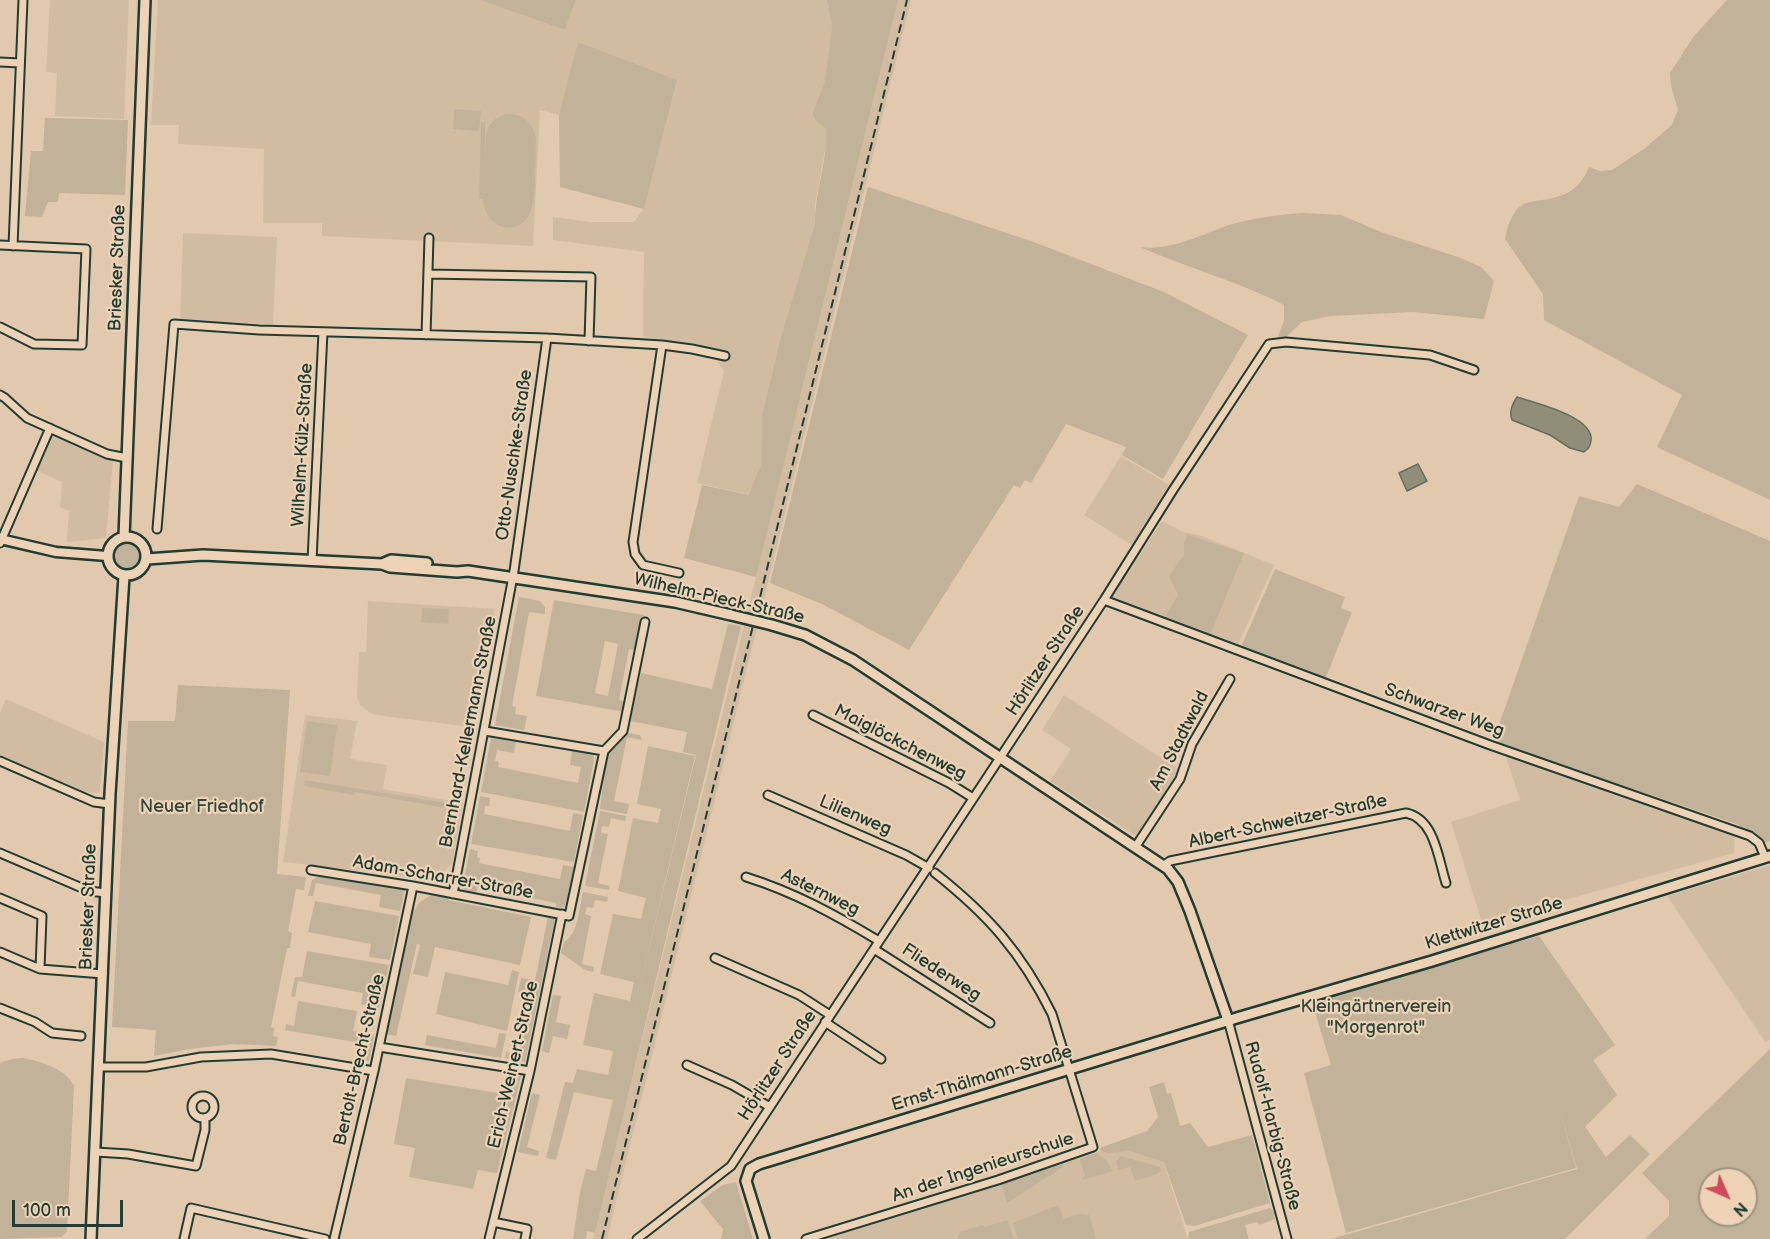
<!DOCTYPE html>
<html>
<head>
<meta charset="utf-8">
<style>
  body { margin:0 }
  #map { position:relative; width:1770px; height:1239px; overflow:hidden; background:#e2c9ad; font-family:"Balsamiq Sans",sans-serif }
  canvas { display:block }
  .north { position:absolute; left:1698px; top:1167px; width:60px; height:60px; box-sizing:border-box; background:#eed2b5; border:2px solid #9b9681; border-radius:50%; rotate:135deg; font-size:16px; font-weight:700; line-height:24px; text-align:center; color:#1f3d34 }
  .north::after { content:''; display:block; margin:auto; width:21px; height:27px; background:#d1495b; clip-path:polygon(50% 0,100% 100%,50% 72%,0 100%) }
  .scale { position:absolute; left:12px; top:1200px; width:111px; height:27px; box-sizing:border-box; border:3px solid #1f3d34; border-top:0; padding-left:8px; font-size:18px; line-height:21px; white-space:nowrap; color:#1f3d34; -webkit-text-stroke:4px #eed2b5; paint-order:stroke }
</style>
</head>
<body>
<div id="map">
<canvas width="1770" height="1239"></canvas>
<div class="north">N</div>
<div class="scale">100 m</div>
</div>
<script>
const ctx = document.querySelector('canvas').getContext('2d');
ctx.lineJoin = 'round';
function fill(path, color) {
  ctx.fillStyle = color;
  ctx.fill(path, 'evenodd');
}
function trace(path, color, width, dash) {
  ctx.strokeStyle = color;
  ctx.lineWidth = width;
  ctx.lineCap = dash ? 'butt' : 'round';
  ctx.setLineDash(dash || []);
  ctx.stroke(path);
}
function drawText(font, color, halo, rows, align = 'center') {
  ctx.font = font + ' "Balsamiq Sans",sans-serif';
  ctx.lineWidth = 4.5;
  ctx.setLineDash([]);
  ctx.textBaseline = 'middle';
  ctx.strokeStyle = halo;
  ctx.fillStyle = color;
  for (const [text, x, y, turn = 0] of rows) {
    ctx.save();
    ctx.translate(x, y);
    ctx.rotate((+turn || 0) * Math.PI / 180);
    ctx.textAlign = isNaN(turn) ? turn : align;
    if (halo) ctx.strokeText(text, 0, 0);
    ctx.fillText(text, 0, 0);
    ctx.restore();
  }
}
fill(new Path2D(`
  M50 0H129L124 119 55 116 57 73 46 72Z
  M158 0H480L565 30 576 0H827L832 26 825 80 812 114 817 122 826 129 827 140 815 204V223L780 340 762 415 761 464 750 495 697 483 724 371 717 361V350L689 343 643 337 644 252 553 240V217L591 222H634L644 208 677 80 560 109 559 115 540 110 533 246 322 236V223H263L264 149 178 144 179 125H151Z
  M898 0H911L607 1239H593Z
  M183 233 277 237 273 324 180 321Z
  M52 432 113 460 106 538 67 542 69 511 60 507 62 482 36 470Z
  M1121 456 1169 485 1132 545 1084 515Z
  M1162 521 1183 532 1202 536 1274 565 1237 647 1113 601 1112 598 1115 592Z
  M368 601 495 609 471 727 376 715 369 712 360 705 357 696 359 652H366Z
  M1064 695 1180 770 1136 836 1050 781 1071 749 1042 730Z
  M6 699 104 742 100 792 92 793 83 791 0 755V713Z
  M305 715 357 721 350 759 387 765 383 789 463 803 452 864 431 882 404 876 283 862Z
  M1505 754 1735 834 1734 853 1482 923 1451 822 1520 800Z
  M1770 865V1039L1766 1043 1667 896Z
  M1154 1131 1188 1239H812L1101 1151 1100 1148Z`), '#d1bca2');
fill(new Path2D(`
  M480 0H576L565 30Z
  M827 0H898L756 577 684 558 702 485 749 495 761 464 762 415 780 340 815 223C815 191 828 160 826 129L817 122 812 114 825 80 832 26Z
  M1727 0H1770V500L1657 447 1682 395 1544 320 1543 294 1505 239C1507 227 1512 212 1522 205 1527 202 1535 201 1541 200 1566 197 1579 190 1589 167L1600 171 1612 170 1645 148 1672 125 1678 110 1671 86 1670 73 1694 36Z
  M578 42 677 80 644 209 560 187 559 115Z
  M454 109 481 111 479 131 453 129Z
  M506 114C523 113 533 122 536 139 535 156 537 200 530 213 518 239 484 228 483 199H479L481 122H485V160C487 139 481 122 506 114Z
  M45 118 128 120 125 195 59 193 58 202H48L42 217 25 216 31 151H43Z
  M868 187 1031 241 1164 292 1248 335 1163 479 1122 455 1126 447 1066 424 1031 483 1025 480 1020 488 1014 485 909 650 822 604 770 583Z
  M1302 213 1341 215 1381 232 1458 257 1481 267 1494 281 1484 319 1413 312 1330 316 1302 322 1286 337 1281 338 1278 336 1284 321V305C1238 281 1187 268 1140 247 1171 251 1200 235 1229 225 1254 218 1276 215 1302 213Z
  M1637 484 1770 541V841L1764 843 1737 824 1493 742 1579 496 1619 507Z
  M1188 535 1244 553 1210 635 1164 618 1178 595 1169 576 1184 555V543Z
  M111 556a16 16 0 1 1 32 0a16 16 0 1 1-32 0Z
  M1275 569 1345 597 1341 608 1352 612 1325 680 1241 647Z
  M519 597 540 601 545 607V614L529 612 512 706 516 707 515 714 527 716 524 730 495 725Z
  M554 600 644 615 637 650 629 649 619 700 627 702 625 712 536 696ZM605 641 618 644 608 696 595 693Z
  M422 608 449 609 448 624 421 622Z
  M728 624 741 626 595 1233 587 1231 586 1239H573L580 1192 586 1169 596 1171 613 1100 574 1092 556 1160 546 1158 565 1082 573 1083 577 1069 608 1075 613 1051 583 1045 594 993 630 1001 634 982 600 974 613 914 641 919 646 898 618 891 633 818 658 823 661 809 637 804 648 746 695 756 628 1036 696 755 683 752 687 732 630 721 641 673 712 689Z
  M178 685 290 690 277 874 306 877 304 890 296 889 288 931 292 933 290 948H287L271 1027 274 1028 273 1036 278 1037 276 1046 233 1044 189 1049 154 1056 156 1030 112 1027 128 721H175Z
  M307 721 337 725 330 776 300 772Z
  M628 733 640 735 642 740 627 737 614 801 629 804 627 814 600 809C604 785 600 744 628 733Z
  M491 738 516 742 514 753 497 750 495 761 499 762 498 767 578 783 581 767 570 765 572 750 593 754 594 759 584 812 481 792Z
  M305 780 446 803V808L355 792 354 795 304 786Z
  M480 796 490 798 489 806H485L484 814 570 831 573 813 583 815 574 862 471 844Z
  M600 811 626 816 625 821 611 818 609 827 602 826 601 833 608 834 598 883 610 886 609 890 585 886Z
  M470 849 478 851 477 857 480 858 479 863 560 879 563 865 574 867 565 906 561 908 556 907V903L477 887 476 894 464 891 462 889Z
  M320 876 405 888 400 911 379 907 381 895 316 883 313 896H308L312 880Z
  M583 892 608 897 607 902 595 900 593 908 587 907 585 914 591 916 582 964 594 967 593 972 585 970 561 953 564 942C579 933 579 908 583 892Z
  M431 895 449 896 448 900 531 917 520 965 435 947 428 977 413 974 420 945 417 944 396 1036 386 1034 411 916 419 903Z
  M315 901 399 916 390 960 369 957 371 944 308 932Z
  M548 917 555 918 525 1062 505 1058 506 1052 519 1054 532 995 518 992 521 978 535 980Z
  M1539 936 1615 1045 1593 1060 1617 1095 1585 1127 1606 1157 1630 1135 1650 1154 1565 1239H1331L1577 1169 1559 1107 1576 1168 1346 1233 1304 1073 1331 1065 1312 1002Z
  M307 951 389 965 379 1008 361 1004 363 993 298 981 295 997 291 996 295 977H302Z
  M512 970 519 972 507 1031 436 1014 445 972 508 985Z
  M553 995 561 996 556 1022 570 1025 567 1039 553 1036 549 1053 542 1051Z
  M298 1001 357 1011 353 1031 374 1035 369 1061 358 1060 360 1043 285 1030 286 1024 294 1026Z
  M499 1033 506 1034 501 1058 425 1045 427 1035 496 1048Z
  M1770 1049V1239H1645L1669 1216V1201L1642 1173ZM1710 1179H1746V1215H1710Z
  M23 1058C42 1062 65 1068 74 1086L67 1232 61 1237 0 1239V1063L12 1059Z
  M509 1074 521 1076 497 1173 478 1170 473 1189 409 1177 415 1148 394 1144 406 1078 504 1094Z
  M1164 1082 1167 1094 1171 1093 1180 1126 1190 1123 1208 1147 1252 1135 1270 1203 1194 1226 1186 1225 1164 1162 1130 1151 1109 1153 1101 1151 1100 1148 1147 1131 1158 1117 1149 1087Z
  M532 1093 540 1095 527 1147 539 1151 538 1156 518 1152Z
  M1096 1153 1106 1160 1113 1171 1082 1180V1178L1085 1176 1080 1159Z
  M1121 1156 1160 1167 1161 1171 1155 1175 1135 1181 1130 1167 1119 1170 1116 1162Z
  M1063 1164V1167L1007 1203 1001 1183Z
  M736 1182 753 1239H721L723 1229 700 1201 723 1185Z
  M1058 1205 1064 1219 1078 1214 1089 1215 1096 1239H1018L1013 1223Z
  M1270 1208 1273 1210 1275 1219 1259 1225 1257 1222 1245 1225 1249 1239H1188L1189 1232Z
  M1007 1220 1014 1239H957L960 1232 982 1225 985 1227Z`), '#c1b299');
const water = new Path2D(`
  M1517 397C1536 403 1595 417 1591 441 1590 447 1588 449 1584 452L1570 448 1550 435 1512 420C1509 411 1512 405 1517 397Z
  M1418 464 1427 481 1407 491 1399 473Z`);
fill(water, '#908d79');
trace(water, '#636d5d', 1.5);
const minor = new Path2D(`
  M0 62 20 63
  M0 245 86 249 82 345 34 344 0 327
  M13 246 23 0
  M428 274 591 277 589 341
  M426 335 429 238
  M662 345 692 349 725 356
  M0 395 5 398 27 418 107 454 127 458
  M157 529 174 324 259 330 547 338 662 345 633 542 635 554 643 565 679 573
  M0 543 50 428
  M312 560 323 332
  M1104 600 1490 745 1750 836 1759 843 1765 857
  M813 715 949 783 973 798
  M485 731 604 751
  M604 751 623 731 645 622
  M0 761 94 802 110 804
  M768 795 906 855 929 868
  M1136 846 1180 779 1192 744 1230 679
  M0 853 89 891 106 893
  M1164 865 1170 861 1406 813C1435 819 1438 858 1446 883
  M311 870 413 886 569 916 604 751
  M746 877C794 892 836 915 879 941
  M453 894 514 571 547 338
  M0 898 42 916 40 969
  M874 949 990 1023
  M0 952 40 969 103 974
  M715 958 799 995 830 1015
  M0 1008 35 1022 52 1033 81 1036
  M1228 1020 1287 1239
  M825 1022 881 1059
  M379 1047 530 1071
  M687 1065 732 1085 770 1107
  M99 1067H146L201 1057 271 1054 374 1071
  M192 1107a11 11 0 1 1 22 0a11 11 0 1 1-22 0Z
  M96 1152 128 1154 196 1166 205 1130V1118
  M493 1222 527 1229 525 1239
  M184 1239 191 1208 325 1239
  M334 1239 374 1071 413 886
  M489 1239 530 1071 562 914
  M637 1239 731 1166 1104 600 1173 490 1269 344 1286 342 1430 355 1474 370
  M806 1239 998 1180 1093 1147 1052 1014C1022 953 988 915 935 873`);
const tertiary = new Path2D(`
  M0 539 56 552 107 556`);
const secondary = new Path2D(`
  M108 556a19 19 0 1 1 38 0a19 19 0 1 1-38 0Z
  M124 537 145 0
  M147 559 203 555 382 564 390 567 457 572 468 571 675 602 731 615
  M382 564 391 560 427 563
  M772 625 805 635 853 660 1168 869 1178 882 1190 911 1228 1020
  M91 1239 110 794 124 576
  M764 1239 746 1181 750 1169 759 1164 1240 1017 1432 961 1770 856`);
trace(minor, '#1f3d34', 11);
trace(tertiary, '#1f3d34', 13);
trace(secondary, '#1f3d34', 14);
trace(minor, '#eed2b5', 7);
trace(tertiary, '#eed2b5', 8);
trace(secondary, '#eed2b5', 9);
trace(new Path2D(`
  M602 1239 907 0`), '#1f3d34', 2, [9, 4.5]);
const secondaryBridge = new Path2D(`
  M731 615 772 625`);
trace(secondaryBridge, '#1f3d34', 14, []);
trace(secondaryBridge, '#eed2b5', 9);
drawText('18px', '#1f3d34', '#eed2b5', [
  ["Briesker Straße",118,268,-88],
  ["Wilhelm-Külz-Straße",303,445,-87],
  ["Otto-Nuschke-Straße",515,455,-82],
  ["Wilhelm-Pieck-Straße",719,599,13],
  ["Hörlitzer Straße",1046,661,-57],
  ["Schwarzer Weg",1444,711,20],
  ["Bernhard-Kellermann-Straße",469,732,-79],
  ["Am Stadtwald",1180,741,-63],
  ["Maiglöckchenweg",900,743,27],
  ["Lilienweg",855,816,23],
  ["Albert-Schweitzer-Straße",1288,822,-12],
  ["Adam-Scharrer-Straße",443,878,10],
  ["Asternweg",820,893,26],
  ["Briesker Straße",89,907,-88],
  ["Klettwitzer Straße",1494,924,-17],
  ["Fliederweg",941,973,33],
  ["Bertolt-Brecht-Straße",360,1060,-77],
  ["Erich-Weinert-Straße",514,1065,-77],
  ["Hörlitzer Straße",778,1066,-57],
  ["Ernst-Thälmann-Straße",982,1079,-17],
  ["Rudolf-Harbig-Straße",1272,1126,75],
  ["An der Ingenieurschule",983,1168,-18]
]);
drawText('18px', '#2f493e', '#eed2b5', [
  ["Neuer Friedhof",202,807],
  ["Kleingärtnerverein",1376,1007],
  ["\"Morgenrot\"",1376,1028]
]);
</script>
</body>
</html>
